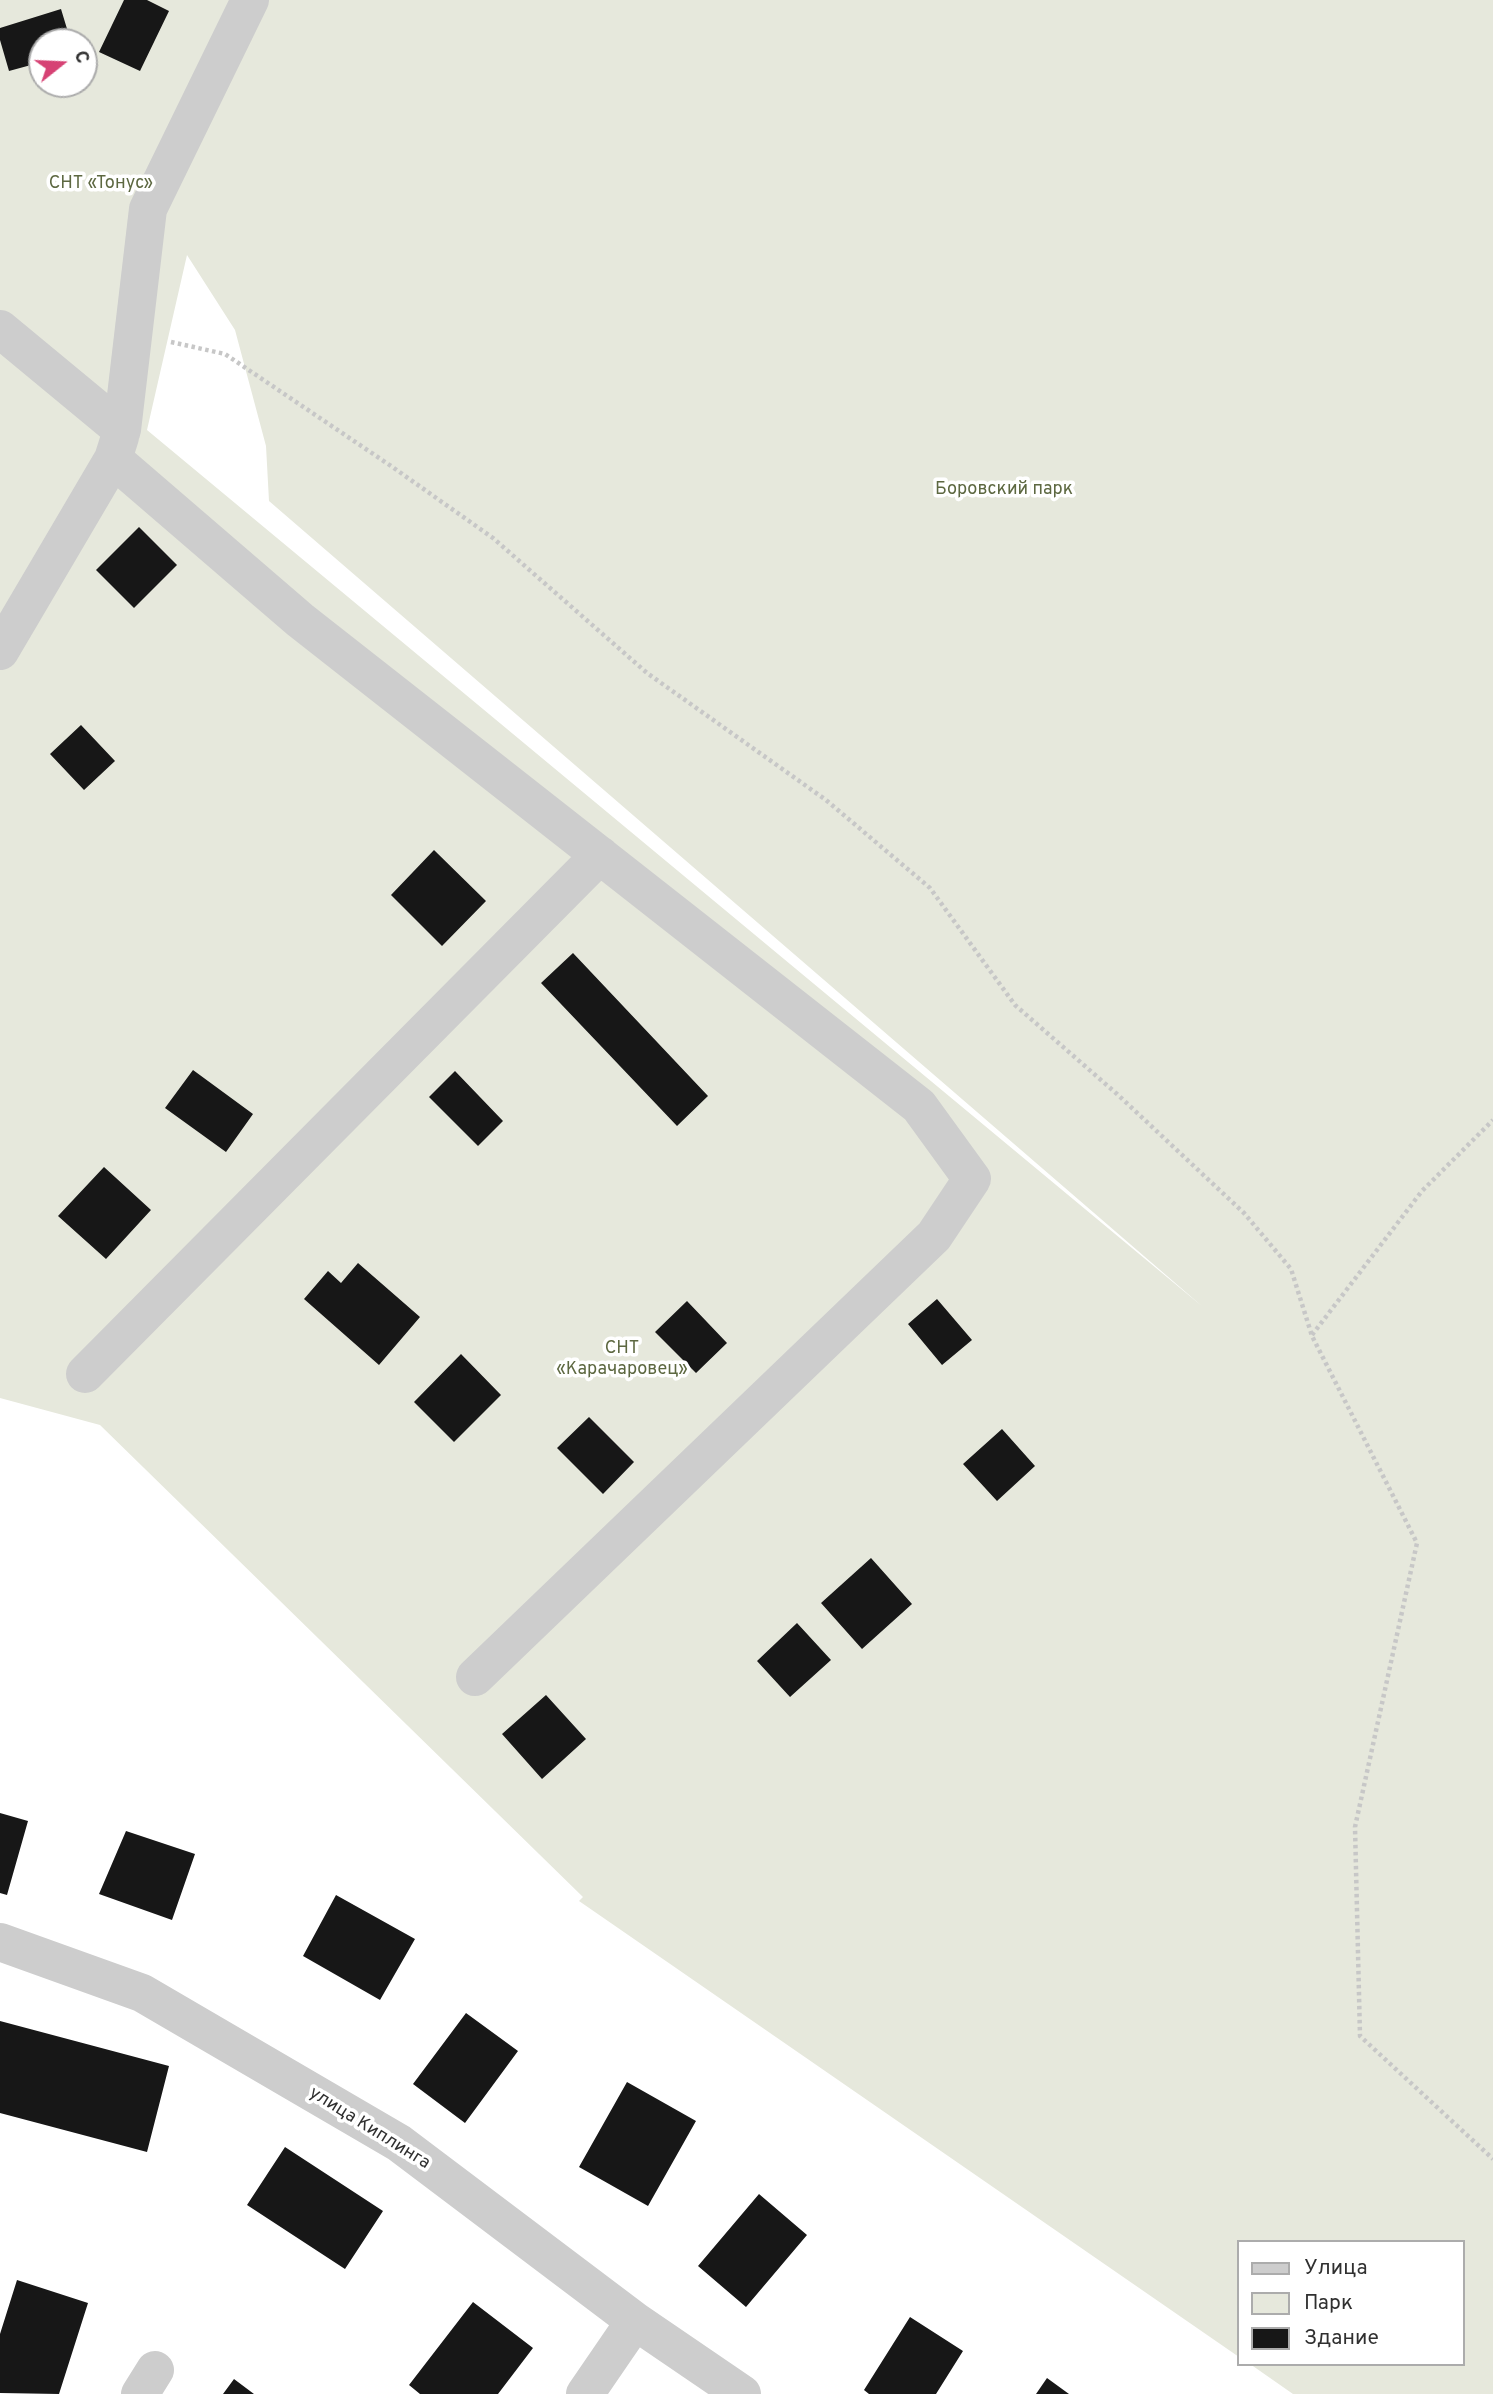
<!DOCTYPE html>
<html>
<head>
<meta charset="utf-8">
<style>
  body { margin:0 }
  #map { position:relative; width:1493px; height:2394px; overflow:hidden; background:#fff; font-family:Overpass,sans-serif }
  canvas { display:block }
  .legend { position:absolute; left:1237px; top:2240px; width:228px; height:126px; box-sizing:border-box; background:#fff; border:2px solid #acacac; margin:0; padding:9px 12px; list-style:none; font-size:21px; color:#303030 }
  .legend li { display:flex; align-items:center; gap:14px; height:35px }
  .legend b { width:35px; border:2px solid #acacac }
  .north { position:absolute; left:28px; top:28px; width:70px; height:70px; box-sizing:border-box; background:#fff; border:2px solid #acacac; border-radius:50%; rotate:72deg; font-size:19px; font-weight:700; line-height:28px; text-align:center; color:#303030 }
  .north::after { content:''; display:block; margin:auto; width:24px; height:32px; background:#d64274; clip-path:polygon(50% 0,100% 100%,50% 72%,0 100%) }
</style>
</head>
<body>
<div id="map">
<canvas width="1493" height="2394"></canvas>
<ul class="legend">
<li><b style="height:9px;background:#cdcdcd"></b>Улица</li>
<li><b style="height:19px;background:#e6e8dc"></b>Парк</li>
<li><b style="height:19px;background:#171717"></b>Здание</li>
</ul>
<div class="north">С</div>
</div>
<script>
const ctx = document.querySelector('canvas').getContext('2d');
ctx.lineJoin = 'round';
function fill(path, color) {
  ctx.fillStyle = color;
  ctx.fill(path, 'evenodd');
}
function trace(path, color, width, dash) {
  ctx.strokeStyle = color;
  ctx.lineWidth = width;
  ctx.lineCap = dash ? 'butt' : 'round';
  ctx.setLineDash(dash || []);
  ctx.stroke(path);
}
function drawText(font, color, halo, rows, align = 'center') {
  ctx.font = font + ' Overpass,sans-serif';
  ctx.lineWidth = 7;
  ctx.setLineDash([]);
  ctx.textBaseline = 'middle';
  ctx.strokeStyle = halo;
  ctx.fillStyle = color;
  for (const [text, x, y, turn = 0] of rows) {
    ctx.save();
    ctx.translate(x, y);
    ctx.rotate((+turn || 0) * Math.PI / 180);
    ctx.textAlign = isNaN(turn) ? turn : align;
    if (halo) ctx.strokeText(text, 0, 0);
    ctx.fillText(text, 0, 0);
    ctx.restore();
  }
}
fill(new Path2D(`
  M0 0H1493V2394H1293L1250 2364H1463V2242H1239V2357L579 1901 583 1897 100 1425 0 1398ZM42 42H84V84H42ZM187 255 235 330 266 446 269 501 1203 1307 147 430Z`), '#e6e8dc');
fill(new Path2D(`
  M124 0H147L169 11 140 71 99 52Z
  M61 9 71 42H42V62L9 71 0 40V28Z
  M139 527 177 565 134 608 96 570Z
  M81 725 115 761 84 790 50 754Z
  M434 850 486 901 442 946 391 895Z
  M573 953 708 1096 677 1126 541 983Z
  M193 1070 253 1114 226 1152 165 1108Z
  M455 1071 503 1121 478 1146 429 1097Z
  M104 1167 151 1210 106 1259 58 1216Z
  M358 1263 420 1317 379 1365 304 1299 328 1271 341 1283Z
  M937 1299 972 1340 942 1365 908 1324Z
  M687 1301 727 1343 696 1373 655 1332Z
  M461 1354 501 1395 454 1442 414 1402Z
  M589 1417 634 1462 603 1494 557 1448Z
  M1002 1429 1035 1466 997 1501 963 1464Z
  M871 1558 912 1604 862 1649 821 1603Z
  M797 1623 831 1660 790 1697 757 1661Z
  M546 1695 586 1739 542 1779 502 1734Z
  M0 1813 28 1821 7 1895 0 1893Z
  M126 1831 195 1854 172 1920 99 1894Z
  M336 1895 415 1939 380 2000 303 1956Z
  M466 2013 518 2051 465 2123 413 2084Z
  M0 2021 169 2066 147 2152 0 2113Z
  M627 2082 696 2121 648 2206 579 2167Z
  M285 2147 383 2211 345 2269 247 2205Z
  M759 2194 807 2235 746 2307 698 2266Z
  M17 2280 88 2303 59 2394 0 2393V2334Z
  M473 2302 533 2348 498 2394H420L409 2385Z
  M910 2317 963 2351 936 2394H869L864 2390Z
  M1047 2378 1069 2394H1036Z
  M234 2379 254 2394H223Z`), '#171717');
trace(new Path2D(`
  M171 342 225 354 391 466 493 538 647 673 826 800 930 888 1015 1005 1117 1094 1244 1213 1291 1269 1312 1336 1417 1543 1355 1827 1360 2036 1493 2159
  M1312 1335 1422 1191 1493 1120`), '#c7c7c7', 4.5, [3.5, 3.5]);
trace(new Path2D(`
  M0 329 122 430 148 209 250 0
  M113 459 300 620 919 1106 972 1179 934 1236 475 1677
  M0 651 113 459 120 437
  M85 1374 600 855
  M0 1942 142 1993 399 2143 635 2321 742 2394
  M140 2394 155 2370
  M585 2394 635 2321`), '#cdcdcd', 38);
drawText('18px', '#5d6841', '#fff', [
  ["СНТ «Тонус»",101,184],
  ["Боровский парк",1004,490],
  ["СНТ",622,1349],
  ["«Карачаровец»",622,1370]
]);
drawText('18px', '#303030', '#fff', [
  ["улица Киплинга",369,2129,32]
]);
</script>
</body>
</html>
